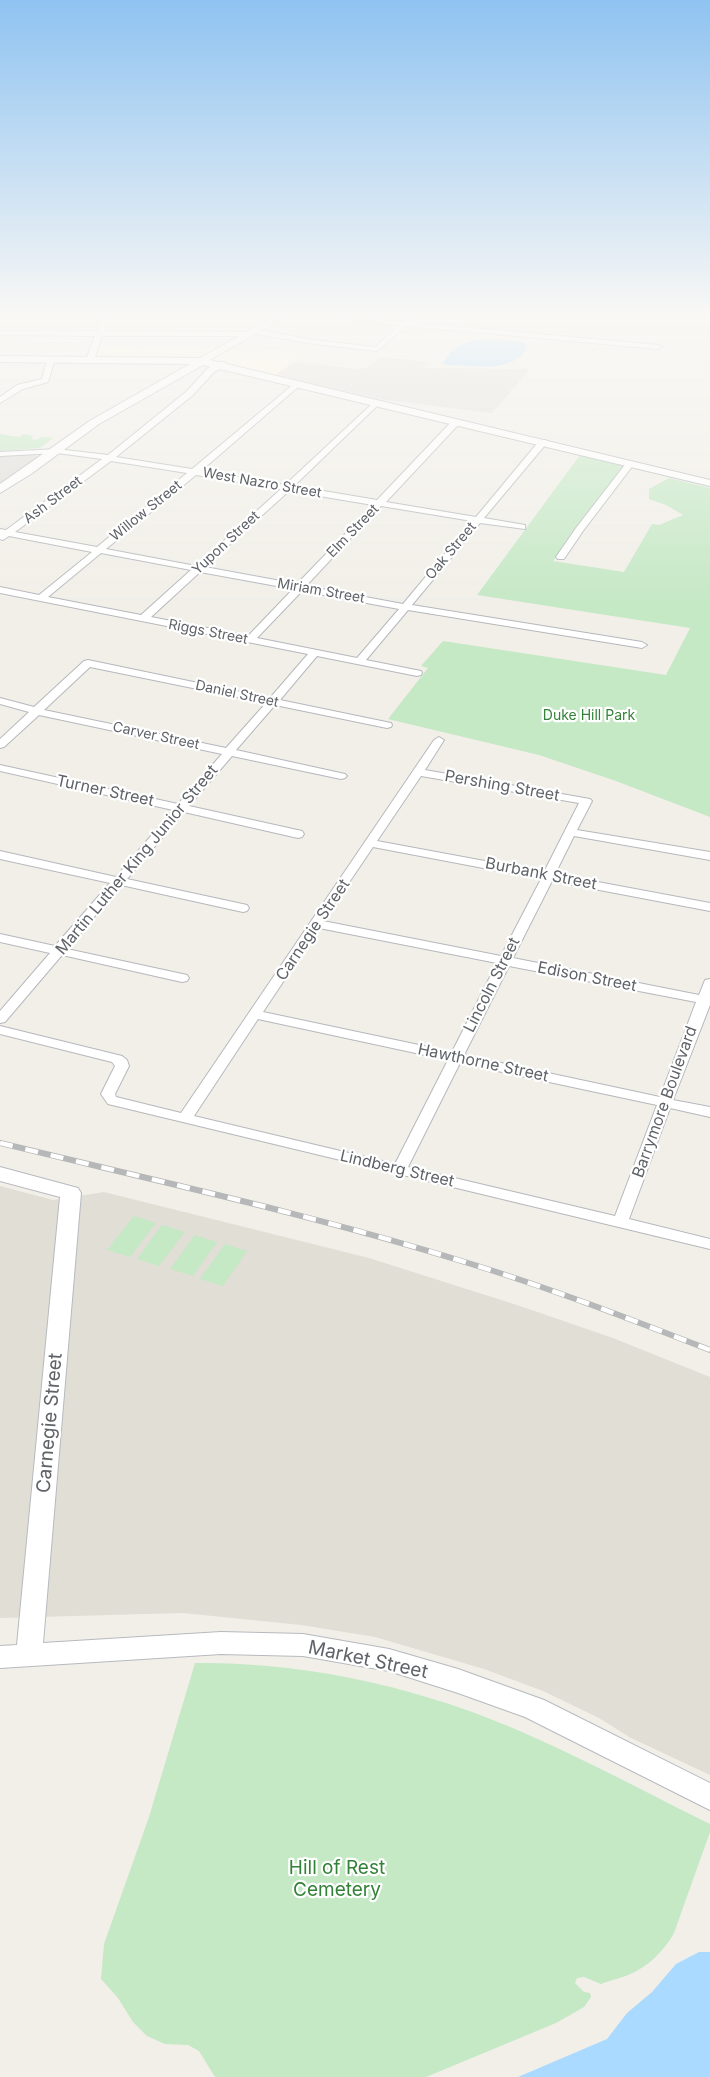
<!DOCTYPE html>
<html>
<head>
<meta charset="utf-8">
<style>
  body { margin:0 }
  canvas { display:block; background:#f1efe8 }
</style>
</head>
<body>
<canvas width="710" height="2077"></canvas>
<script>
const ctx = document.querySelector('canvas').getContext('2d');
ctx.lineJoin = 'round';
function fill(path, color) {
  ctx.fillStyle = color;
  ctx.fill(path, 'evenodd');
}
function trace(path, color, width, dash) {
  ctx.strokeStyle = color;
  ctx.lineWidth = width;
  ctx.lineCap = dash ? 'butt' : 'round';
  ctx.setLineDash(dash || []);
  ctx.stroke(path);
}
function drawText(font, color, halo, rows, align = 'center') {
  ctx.font = font + ' Inter,sans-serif';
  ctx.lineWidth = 4.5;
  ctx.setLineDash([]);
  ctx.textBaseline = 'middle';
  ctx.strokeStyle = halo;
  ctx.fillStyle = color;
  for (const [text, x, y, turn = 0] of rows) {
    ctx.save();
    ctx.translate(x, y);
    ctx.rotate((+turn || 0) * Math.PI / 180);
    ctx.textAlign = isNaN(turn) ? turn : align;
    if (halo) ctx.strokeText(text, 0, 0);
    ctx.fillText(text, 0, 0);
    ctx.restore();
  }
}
fill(new Path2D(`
  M99 346 216 347 260 354 268 349 303 355 273 376 211 359 95 357Z`), '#fef7e0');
fill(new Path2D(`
  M379 357 428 362 422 368 530 369 492 413 385 400 275 375 294 362 359 369 367 368Z
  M33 454 38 457 0 483V455Z`), '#e0deda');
fill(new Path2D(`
  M0 1186 53 1200 104 1192 369 1258 517 1305 613 1338 710 1377V1775L631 1738 599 1718 543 1691 484 1669 375 1637 301 1625 183 1613 0 1618Z`), '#e1ded6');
fill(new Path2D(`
  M0 434 20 437 23 434 33 436 31 439 37 440 41 437 53 438 40 448 0 451Z
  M580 455 624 466 553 561 624 572 652 524 659 525 683 515 666 505 649 499V489L669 478 710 488V817L616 781 539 755 388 719 428 668 421 666 443 641 666 675 690 628 477 595Z
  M134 1216 156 1223 130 1257 107 1250Z
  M162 1225 185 1232 159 1266 137 1259Z
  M195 1235 217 1242 193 1276 170 1269Z
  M225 1244 247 1251 223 1286 200 1279Z
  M195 1663C283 1662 372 1678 455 1706 543 1736 627 1783 710 1824V1832L674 1933C664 1951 648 1967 628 1975 619 1979 610 1980 601 1984L584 1977 577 1978 575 1983 584 1992 590 1993 591 1997 584 2007 556 2023 426 2077H215L199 2051 188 2045 165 2044 147 2036 133 2022 118 1998 101 1979 104 1944 149 1817Z`), '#c5e8c5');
fill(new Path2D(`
  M473 340 520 341 525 344 527 348C510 375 474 365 446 365L442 364C450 351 458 345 473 340Z
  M699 1952H710V2077H518L607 2039 627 2013 652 1992 676 1964Z`), '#aadaff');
const street = new Path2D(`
  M103 316H109L104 331 249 332V329H252L314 340 375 347 399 325 335 318 332 316H351L403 322 409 318 413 320 410 322 658 345 662 347 658 349 406 326 377 351 314 344 250 333V336H102L94 360 90 362 86 360 95 336 0 335V331H97Z
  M48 357 55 359 48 382 23 389 0 403V397L17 385 42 379Z
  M222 362H225V366L214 372 193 395 116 457 192 469 295 383 299 385 298 387 201 471 285 485 374 402H377V406L294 486 377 500 453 420H456L460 422 459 424 386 502 476 517 540 440H546V444L484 518 525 525V529L480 523 412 605 642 642 647 645 642 648 408 610 366 660 421 671 422 673 421 675 417 676 317 656 280 700 391 723 392 725 391 727 387 728 275 705 236 750 345 774 347 776 345 778 341 779 232 756 189 806 302 831 304 834 302 837 298 838 184 812 127 879 247 905 249 908 247 911 243 912 121 885 67 949 187 975 189 978 187 981 182 982 62 955 5 1022 0 1023V1011L50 953 0 942V934L55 946 110 883 0 859V851L116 877 173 810 0 771V765L178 804 222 754 39 715 4 747 0 748V739L29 712 0 704V698L34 707 84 661 88 660 270 698 308 654 0 593V587L39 595 92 552 9 536 3 540 0 539V529L6 530 102 459 57 453 0 456V452L57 449 108 455 187 391 208 368ZM111 461 187 473 97 547 15 532ZM196 475 281 489 196 566 106 549ZM289 491 373 505 297 584 205 567ZM381 506 472 521 403 604 306 586ZM101 553 191 570 141 615 48 597ZM200 572 293 589 248 636 151 617ZM302 591 399 609 357 658 257 638ZM90 667 266 703 226 748 44 710Z
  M627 462 634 464 583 531 564 559H558L556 557 576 528Z
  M439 737 444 740 425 770 590 799 592 801 577 830 710 852V860L574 836 555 874 710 903V911L552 881 513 958 699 995 705 980 710 979V1005L673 1100 710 1107V1117L670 1108 629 1219 710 1239V1249L108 1104 101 1094 115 1066 112 1062 0 1034V1026L122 1056 127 1060 129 1066 115 1094 116 1097 181 1113 434 740ZM421 776 579 803 544 872 377 841ZM373 847 541 879 501 956 323 921ZM319 928 497 963 452 1052 263 1012ZM509 966 696 1002 660 1097 464 1055ZM258 1019 448 1060 395 1164 194 1116ZM460 1063 657 1105 615 1216 408 1167Z`);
const secondary = new Path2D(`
  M275 316H286L210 360 710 480V486L203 365 99 424 31 474 0 493V484L91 420 190 364 0 362V356L200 358Z
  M0 1167 78 1188 81 1193 43 1643 221 1632 303 1634 389 1649 458 1669 544 1700 710 1783V1810L525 1717 458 1693 389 1671 303 1656 221 1654 0 1668V1646L17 1645 60 1197 0 1181Z`);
trace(street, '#b5b8bc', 2);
trace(secondary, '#b6babf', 2);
fill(street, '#fff');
fill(secondary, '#fff');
const rail = new Path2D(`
  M0 1143C157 1181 314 1215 468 1263 550 1288 630 1319 710 1350`);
trace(rail, '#b6b7b8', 6);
trace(rail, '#fff', 4.5, [13]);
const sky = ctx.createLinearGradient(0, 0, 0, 606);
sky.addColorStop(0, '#8fc3f1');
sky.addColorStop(0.52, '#f9f8f5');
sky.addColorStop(1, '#f9f8f500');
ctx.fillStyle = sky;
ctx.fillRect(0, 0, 710, 606);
drawText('14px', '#5f6368', '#fff', [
  ["West Nazro Street",262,483,10],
  ["Ash Street",53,500,-37],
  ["Willow Street",146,511,-39],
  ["Elm Street",353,531,-46],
  ["Yupon Street",226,543,-43],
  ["Oak Street",451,551,-50],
  ["Miriam Street",321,591,10],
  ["Riggs Street",208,632,11],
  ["Daniel Street",237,694,12],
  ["Carver Street",156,736,12]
]);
drawText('14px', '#348238', '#fff', [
  ["Duke Hill Park",589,716]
]);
drawText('16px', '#5f6368', '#fff', [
  ["Pershing Street",502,786,10],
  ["Turner Street",105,791,12],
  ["Martin Luther King Junior Street",137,860,-50],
  ["Burbank Street",541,874,11],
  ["Carnegie Street",313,930,-56],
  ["Edison Street",587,977,11],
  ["Lincoln Street",492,985,-63],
  ["Hawthorne Street",483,1063,12],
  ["Barrymore Boulevard",665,1102,-70],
  ["Lindberg Street",397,1169,13]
]);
drawText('19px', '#5f6368', '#fff', [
  ["Carnegie Street",50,1423,-85],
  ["Market Street",368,1660,12]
]);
drawText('19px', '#348238', '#fff', [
  ["Hill of Rest",337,1868],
  ["Cemetery",337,1890]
]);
</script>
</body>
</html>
